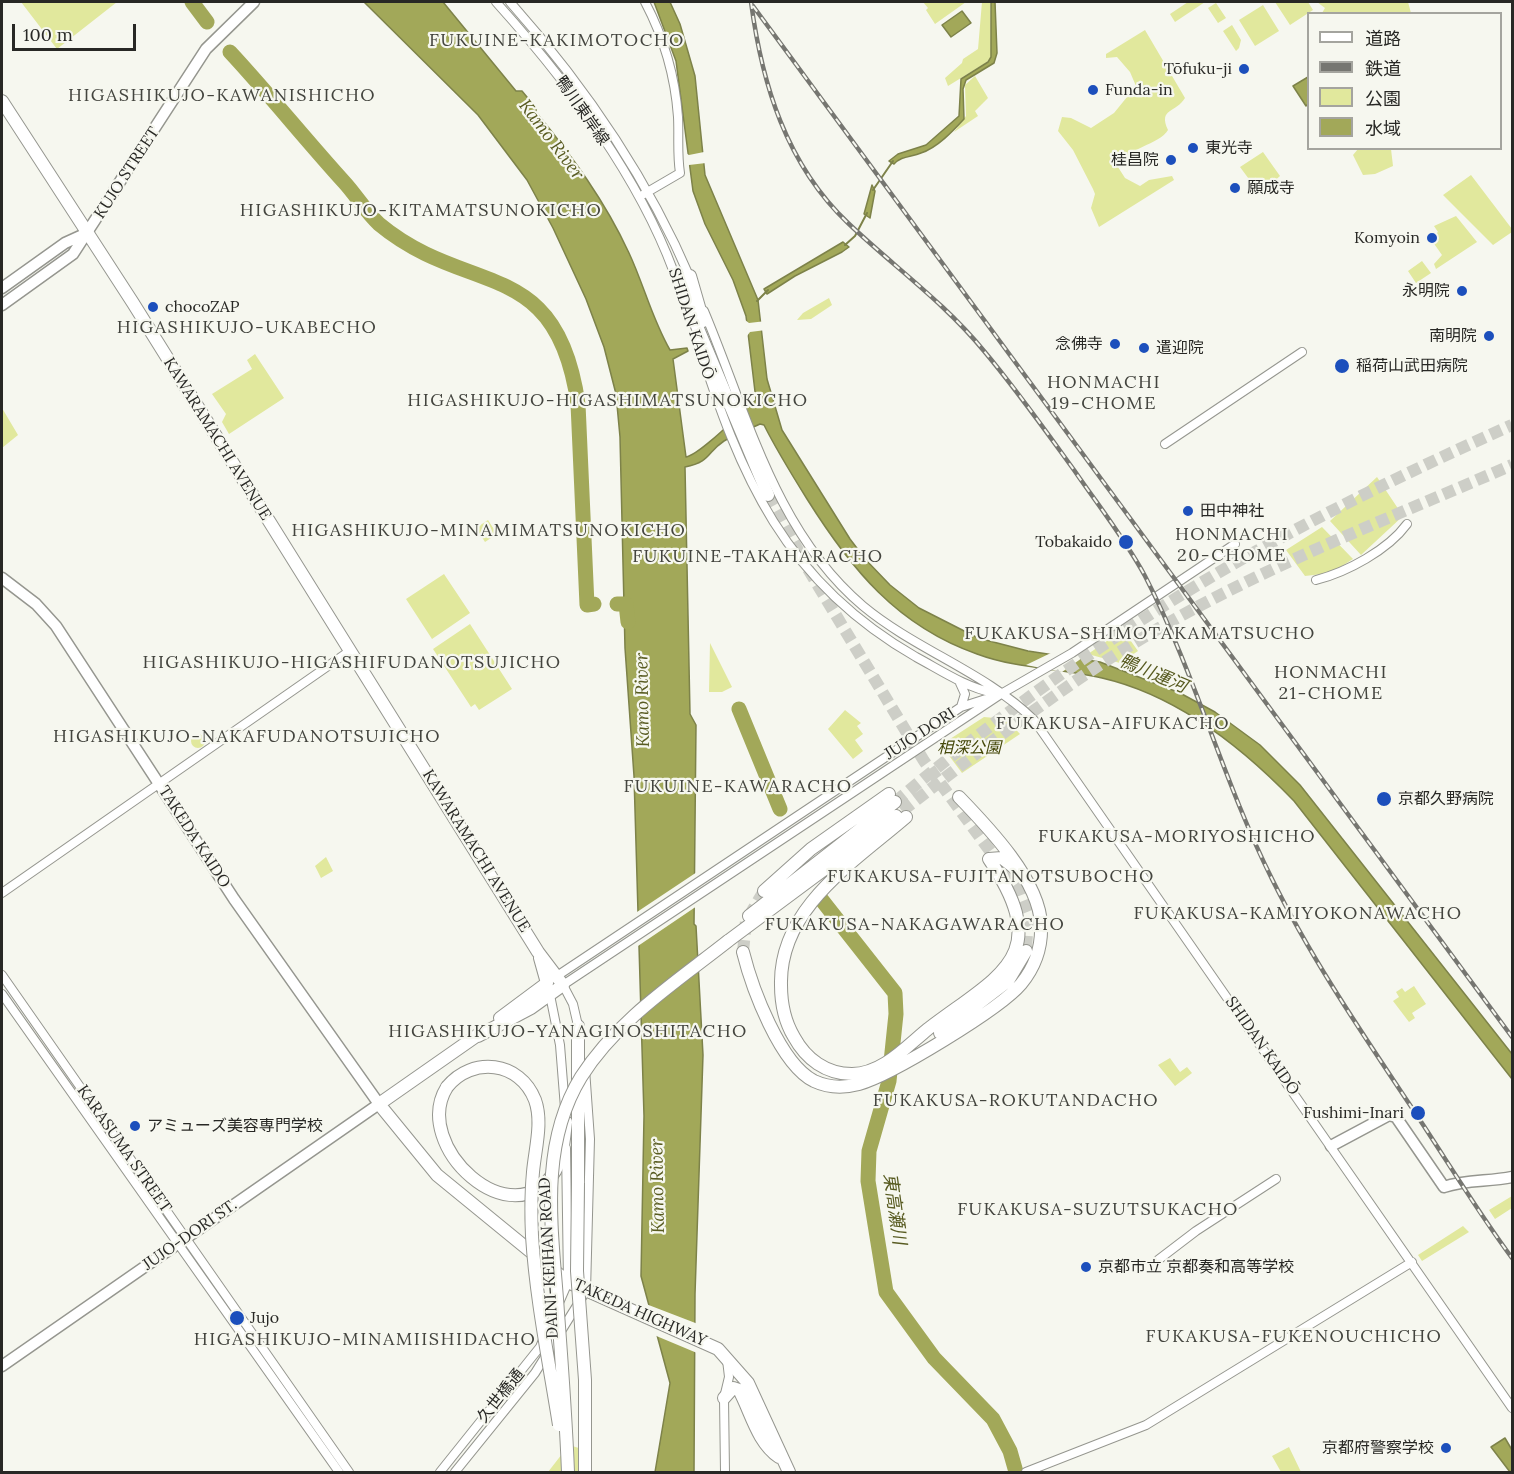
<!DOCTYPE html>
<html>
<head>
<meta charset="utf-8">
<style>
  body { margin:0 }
  #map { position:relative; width:1514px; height:1474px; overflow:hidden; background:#f6f7ef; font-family:Lora,"Noto Sans JP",serif }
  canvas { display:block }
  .frame { position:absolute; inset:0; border:3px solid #282825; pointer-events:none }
  .legend { position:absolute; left:1307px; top:12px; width:195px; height:138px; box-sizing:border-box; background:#f6f7ef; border:2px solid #a4a49e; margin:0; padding:8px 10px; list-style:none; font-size:18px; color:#282825 }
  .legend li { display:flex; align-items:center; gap:12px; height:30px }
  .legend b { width:30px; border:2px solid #a4a49e }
  .scale { position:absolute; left:12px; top:24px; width:124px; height:27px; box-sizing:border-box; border:3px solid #282825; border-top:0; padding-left:8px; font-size:18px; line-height:21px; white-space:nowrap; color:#282825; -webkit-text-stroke:4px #f6f7ef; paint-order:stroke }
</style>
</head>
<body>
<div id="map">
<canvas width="1514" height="1474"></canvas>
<div class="frame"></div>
<ul class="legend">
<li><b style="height:8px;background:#fff"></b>道路</li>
<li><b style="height:8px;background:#767671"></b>鉄道</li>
<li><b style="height:16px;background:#e1e89d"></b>公園</li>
<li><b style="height:16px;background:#a2a859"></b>水域</li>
</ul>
<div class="scale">100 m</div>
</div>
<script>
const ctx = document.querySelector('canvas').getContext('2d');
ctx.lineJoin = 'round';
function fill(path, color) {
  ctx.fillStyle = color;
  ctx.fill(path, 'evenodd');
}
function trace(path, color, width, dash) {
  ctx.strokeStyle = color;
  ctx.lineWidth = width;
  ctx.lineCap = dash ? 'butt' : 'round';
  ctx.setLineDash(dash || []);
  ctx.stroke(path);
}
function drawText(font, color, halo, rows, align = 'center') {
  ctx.font = font + ' Lora,"Noto Sans JP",serif';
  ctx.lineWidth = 4.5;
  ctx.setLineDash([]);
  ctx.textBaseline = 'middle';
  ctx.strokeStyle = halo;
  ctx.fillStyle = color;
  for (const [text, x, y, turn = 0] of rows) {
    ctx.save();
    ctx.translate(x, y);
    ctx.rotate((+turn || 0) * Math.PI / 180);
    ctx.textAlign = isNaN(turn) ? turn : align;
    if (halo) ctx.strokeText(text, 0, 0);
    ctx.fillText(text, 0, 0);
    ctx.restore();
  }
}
fill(new Path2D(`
  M21 2H117L57 49Z
  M923 2H966L935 24 926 10 928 8Z
  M982 2H990L991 57 987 62 948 86 945 78 962 63 963 59 978 49Z
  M1188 2H1205L1175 22 1170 14Z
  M1275 2H1308L1313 10 1290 25Z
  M1317 2H1408L1411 13H1322L1325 8Z
  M1216 3 1226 18 1218 23 1208 8Z
  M1263 5 1279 31 1255 46 1239 20Z
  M1232 25 1241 40 1239 48 1236 51 1223 31Z
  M1145 30 1185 98C1176 113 1158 108 1168 130 1160 144 1125 150 1116 164L1125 178 1140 186 1149 180 1172 176 1174 180 1099 227 1091 208 1095 194 1093 189 1073 150 1058 131 1062 117 1071 118 1091 128 1114 113 1136 86 1130 72 1117 57 1106 58V54Z
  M975 76 988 98 975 111 978 116 954 132 966 116 965 85Z
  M1358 149H1391L1393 166 1375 174 1363 175 1353 155Z
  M1263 152 1280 176 1260 194 1240 167Z
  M1471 175 1512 229V232L1493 245 1443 195Z
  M1456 216 1477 242 1436 269 1434 264 1442 255 1430 238 1438 232 1434 226Z
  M1422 261 1431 273 1416 283 1408 271Z
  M829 298 832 305 811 319 797 320 803 313Z
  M255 354 284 398 229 434 222 422 226 414 212 394 252 369 247 360Z
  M2 408 18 435 2 448Z
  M1377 477 1403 516 1361 555 1330 521Z
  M488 520 497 534 485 542 476 528Z
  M1322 527 1353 559 1331 573 1305 576 1286 550Z
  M444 574 470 613 432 639 406 599Z
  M470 624 512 689 479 710 475 704 471 707 433 649Z
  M1123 630 1138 651 1120 663 1088 654Z
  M710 643 732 687 722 692H709Z
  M845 710 861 723 857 726 863 734 855 740 863 751 853 759 828 729Z
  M984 717 1006 719 1020 734 962 773 947 753 950 739Z
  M191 741a7 7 0 1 1 14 0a7 7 0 1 1-14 0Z
  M326 857 333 871 321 878 315 866Z
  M1414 986 1426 1004 1412 1013 1415 1018 1409 1022 1393 1001 1399 997 1396 992 1402 988 1405 992Z
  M1170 1058 1180 1072 1187 1067 1192 1073 1175 1086 1158 1065Z
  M1512 1196V1208L1495 1219 1489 1210Z
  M1463 1226 1469 1232 1422 1261 1418 1255Z
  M569 1445 582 1449 585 1472H548Z
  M1289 1447 1301 1472H1281L1272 1456Z`), '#e1e89d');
const water = new Path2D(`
  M364 2H443L516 91H522L536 108V112C572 156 605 201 629 253 644 285 652 319 670 350L687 348 688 351 673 359 686 457C701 454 741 412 756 400L746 316 733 280 705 224 693 191 676 61 654 2H670L680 24 695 76 705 175 758 300 767 379 782 430 850 539 866 560 890 585 919 608 978 638 1028 651 1100 662 1180 693 1215 712 1260 745 1300 785 1512 1054V1079L1294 801C1242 747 1176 695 1102 678 1061 668 1017 669 977 654 897 626 851 569 807 499 792 475 777 451 764 425L760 424C748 430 736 434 724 441 707 452 711 462 685 467L690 714 696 725 694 924 696 926 703 1055 695 1294 694 1472H655L670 1383 641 1276 644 1116 634 776 625 648 620 437 616 394 604 347 586 299 553 228 527 180 478 115Z
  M991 2H995L997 53 994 63 966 80 963 89 964 119C953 131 937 148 921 153 911 157 901 156 894 164L889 161 898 154 926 145 959 116 961 79 988 62 991 57Z
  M962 11 971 23 951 37 942 25Z
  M1308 77V104L1306 106 1293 86Z
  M872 185 875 191 870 218 864 214Z
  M843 242 849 247 842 252 795 276 767 294 764 289Z
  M1505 1438 1512 1450V1471L1510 1472 1491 1447Z`);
fill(water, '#a2a859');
trace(water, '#7d8249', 1.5);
fill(new Path2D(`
  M684 152 689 155 704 152 706 163 689 165 687 168Z
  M745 320 749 323 766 321V330L750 332 747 336Z
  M1055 651 1085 656 1062 672 1026 665Z
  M697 872V906L635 948 634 914Z
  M646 1304 698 1324 697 1353 654 1335Z`), '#f6f7ef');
trace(new Path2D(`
  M873 190 893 161
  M845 245 855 236 867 213
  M757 301 768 290`), '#7d8249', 2);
trace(new Path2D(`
  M192 2 207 22
  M230 52C269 94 305 139 344 182 356 195 366 212 379 224 468 298 557 254 578 404L587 605 594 604
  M617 604H626L628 622
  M739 709 780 809
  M821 899 895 993 896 1014 889 1081 869 1151 868 1181 886 1292 934 1358 993 1419 1010 1451 1016 1472`), '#a2a859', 15);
trace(new Path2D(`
  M768 495 800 554
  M808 569 924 761 1018 889 1028 914 1026 951
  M895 802C996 718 1102 641 1216 574 1312 518 1412 470 1512 425
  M902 811C990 743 1079 672 1177 618 1285 558 1400 514 1512 465
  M743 952 746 921 764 891`), '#cdcec7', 12, [12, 6]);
const minor = new Path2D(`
  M496 2C568 82 645 184 679 287
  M510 2C583 84 648 179 691 280
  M644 194 680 173C677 154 679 136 678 117 675 75 664 38 645 2
  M704 311C747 413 775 532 863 606 916 650 985 672 1034 720L1512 1408
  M697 339C740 477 785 582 916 657 942 671 965 687 994 693
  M1165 444 1302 352
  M1316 580C1347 572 1388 550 1407 524
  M960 683 965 694 961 707
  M2 893 351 650
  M2 975 349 1472
  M554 978 961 707 992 697
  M549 990 560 1045 565 1108
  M2 994 339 1472
  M579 1030 573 1004 563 985 1001 694 1072 653 1235 544
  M1158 1260 1196 1231 1276 1179
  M440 1472 540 1347 568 1282 566 1148
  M455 1472 535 1373 586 1291 590 1139 585 1069
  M725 1472 724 1398 729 1377 727 1360
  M1026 1472 1146 1425 1412 1262`);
const major = new Path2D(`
  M2 288 65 243 87 233
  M2 305 73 254 206 49 254 2
  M2 578 36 604 56 626 234 899 379 1104 2 1366
  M1331 1146 1389 1115 1396 1117 1444 1187C1466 1179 1489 1182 1512 1177`);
const highway = new Path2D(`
  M2 101 133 303 538 952 563 985 531 1008 478 1036
  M690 276 703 321
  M678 281 768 495
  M906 817C854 862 779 908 781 985 781 1003 785 1022 794 1037 806 1059 826 1074 852 1074 882 1074 906 1047 928 1029 1000 974 1055 957 989 859L1002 858 1020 872
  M764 891 811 849 889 794
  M749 916 895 802
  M728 941 896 816
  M743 952C752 988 780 1064 814 1081 829 1088 844 1088 859 1084 891 1075 1000 1009 1021 984 1035 967 1042 947 1041 925 1040 881 988 827 959 797
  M500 1018 547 983 540 958
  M482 1032 379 1104 437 1175 568 1282 718 1349 748 1383 789 1472
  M940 1033 1008 981 1026 951
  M447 1087C410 1146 513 1240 555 1171 563 1157 564 1138 566 1122
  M578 1183V1026
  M724 1398 733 1388 739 1390C751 1412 757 1442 779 1457`);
trace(minor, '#95968f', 10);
trace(major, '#95968f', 13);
trace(highway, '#95968f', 14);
trace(minor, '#fff', 8);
trace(major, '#fff', 10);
trace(highway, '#fff', 12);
const rail = new Path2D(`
  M751 2C762 84 786 164 848 223 893 266 944 302 984 351 1016 389 1045 430 1074 470 1098 505 1125 539 1145 576 1195 673 1223 781 1272 879 1311 958 1360 1030 1408 1102 1443 1154 1475 1208 1512 1258
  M753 6 1512 1037`);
trace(rail, '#767671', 4.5);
trace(rail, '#f6f7ef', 2, [7]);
const highwayBridge = new Path2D(`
  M447 1087C472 1056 520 1061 535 1100 543 1122 535 1149 533 1172 531 1193 531 1214 532 1236 536 1299 549 1362 559 1425
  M578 1183 577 1271 585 1380V1472
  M568 1472C566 1419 562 1366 558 1313 553 1234 537 1149 581 1077 617 1020 676 982 728 941`);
trace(highwayBridge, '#95968f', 14, []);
trace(highwayBridge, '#fff', 12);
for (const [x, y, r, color] of [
  [1244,69,6,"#1c4fbc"],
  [1093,90,6,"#1c4fbc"],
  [1193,148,6,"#1c4fbc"],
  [1171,160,6,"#1c4fbc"],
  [1235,188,6,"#1c4fbc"],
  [1432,238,6,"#1c4fbc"],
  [1462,291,6,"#1c4fbc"],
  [153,307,6,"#1c4fbc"],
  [1489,336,6,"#1c4fbc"],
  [1115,344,6,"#1c4fbc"],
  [1144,348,6,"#1c4fbc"],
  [1342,366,8,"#1c4fbc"],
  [1188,511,6,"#1c4fbc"],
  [1126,542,8,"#1c4fbc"],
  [1384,799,8,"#1c4fbc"],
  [1418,1113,8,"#1c4fbc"],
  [135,1126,6,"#1c4fbc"],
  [1086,1267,6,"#1c4fbc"],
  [237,1318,8,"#1c4fbc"],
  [1446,1448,6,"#1c4fbc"]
]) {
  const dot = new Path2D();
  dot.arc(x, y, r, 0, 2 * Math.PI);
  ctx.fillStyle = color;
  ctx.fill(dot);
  trace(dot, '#f6f7ef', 2);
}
drawText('16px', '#282825', '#f6f7ef', [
  ["Tōfuku-ji",1232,69,"right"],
  ["Funda-in",1105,90],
  ["東光寺",1205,148],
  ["桂昌院",1159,160,"right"],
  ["願成寺",1247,188],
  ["Komyoin",1420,238,"right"],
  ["永明院",1450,291,"right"],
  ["chocoZAP",165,307],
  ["南明院",1477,336,"right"],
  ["念佛寺",1103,344,"right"],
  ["遣迎院",1156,348],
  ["稲荷山武田病院",1356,366],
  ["田中神社",1200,511],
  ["Tobakaido",1112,542,"right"],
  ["京都久野病院",1398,799],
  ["Fushimi-Inari",1404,1113,"right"],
  ["アミューズ美容専門学校",147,1126],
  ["京都市立 京都奏和高等学校",1098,1267],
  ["Jujo",250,1318],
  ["京都府警察学校",1434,1448,"right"]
], 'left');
drawText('16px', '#282825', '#f6f7ef', [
  ["鴨川東岸線",582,111,55],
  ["KUJO STREET",127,173,-57],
  ["SHIDAN KAIDŌ",691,324,72],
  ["KAWARAMACHI AVENUE",217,439,58],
  ["JUJO DORI",920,734,-33],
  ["TAKEDA KAIDO",194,837,57],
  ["KAWARAMACHI AVENUE",476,851,58],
  ["SHIDAN KAIDŌ",1262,1046,55],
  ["KARASUMA STREET",124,1149,55],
  ["JUJO-DORI ST.",190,1235,-35],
  ["DAINI-KEIHAN ROAD",549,1258,-93],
  ["TAKEDA HIGHWAY",640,1313,24],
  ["久世橋通",501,1396,-51]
]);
drawText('italic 16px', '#45480a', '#f6f7ef', [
  ["相深公園",969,748]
]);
ctx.letterSpacing = '1.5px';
drawText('18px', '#43443e', '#f6f7ef', [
  ["FUKUINE-KAKIMOTOCHO",557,41],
  ["HIGASHIKUJO-KAWANISHICHO",222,96],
  ["HIGASHIKUJO-KITAMATSUNOKICHO",421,211],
  ["HIGASHIKUJO-UKABECHO",247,328],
  ["HONMACHI",1104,383],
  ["19-CHOME",1104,404],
  ["HIGASHIKUJO-HIGASHIMATSUNOKICHO",608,401],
  ["HIGASHIKUJO-MINAMIMATSUNOKICHO",489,531],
  ["HONMACHI",1232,535],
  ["20-CHOME",1232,556],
  ["FUKUINE-TAKAHARACHO",758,557],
  ["FUKAKUSA-SHIMOTAKAMATSUCHO",1140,634],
  ["HIGASHIKUJO-HIGASHIFUDANOTSUJICHO",352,663],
  ["HONMACHI",1331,673],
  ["21-CHOME",1331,694],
  ["FUKAKUSA-AIFUKACHO",1113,724],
  ["HIGASHIKUJO-NAKAFUDANOTSUJICHO",247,737],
  ["FUKUINE-KAWARACHO",738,787],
  ["FUKAKUSA-MORIYOSHICHO",1177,837],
  ["FUKAKUSA-FUJITANOTSUBOCHO",991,877],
  ["FUKAKUSA-KAMIYOKONAWACHO",1298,914],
  ["FUKAKUSA-NAKAGAWARACHO",915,925],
  ["HIGASHIKUJO-YANAGINOSHITACHO",568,1032],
  ["FUKAKUSA-ROKUTANDACHO",1016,1101],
  ["FUKAKUSA-SUZUTSUKACHO",1098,1210],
  ["FUKAKUSA-FUKENOUCHICHO",1294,1337],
  ["HIGASHIKUJO-MINAMIISHIDACHO",365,1340]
]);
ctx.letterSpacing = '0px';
drawText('italic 18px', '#585b21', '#f6f7ef', [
  ["Kamo River",551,140,53],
  ["鴨川運河",1153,674,23],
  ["Kamo River",643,700,-91],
  ["Kamo River",658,1186,-91],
  ["東高瀬川",894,1209,82]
]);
</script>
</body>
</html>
